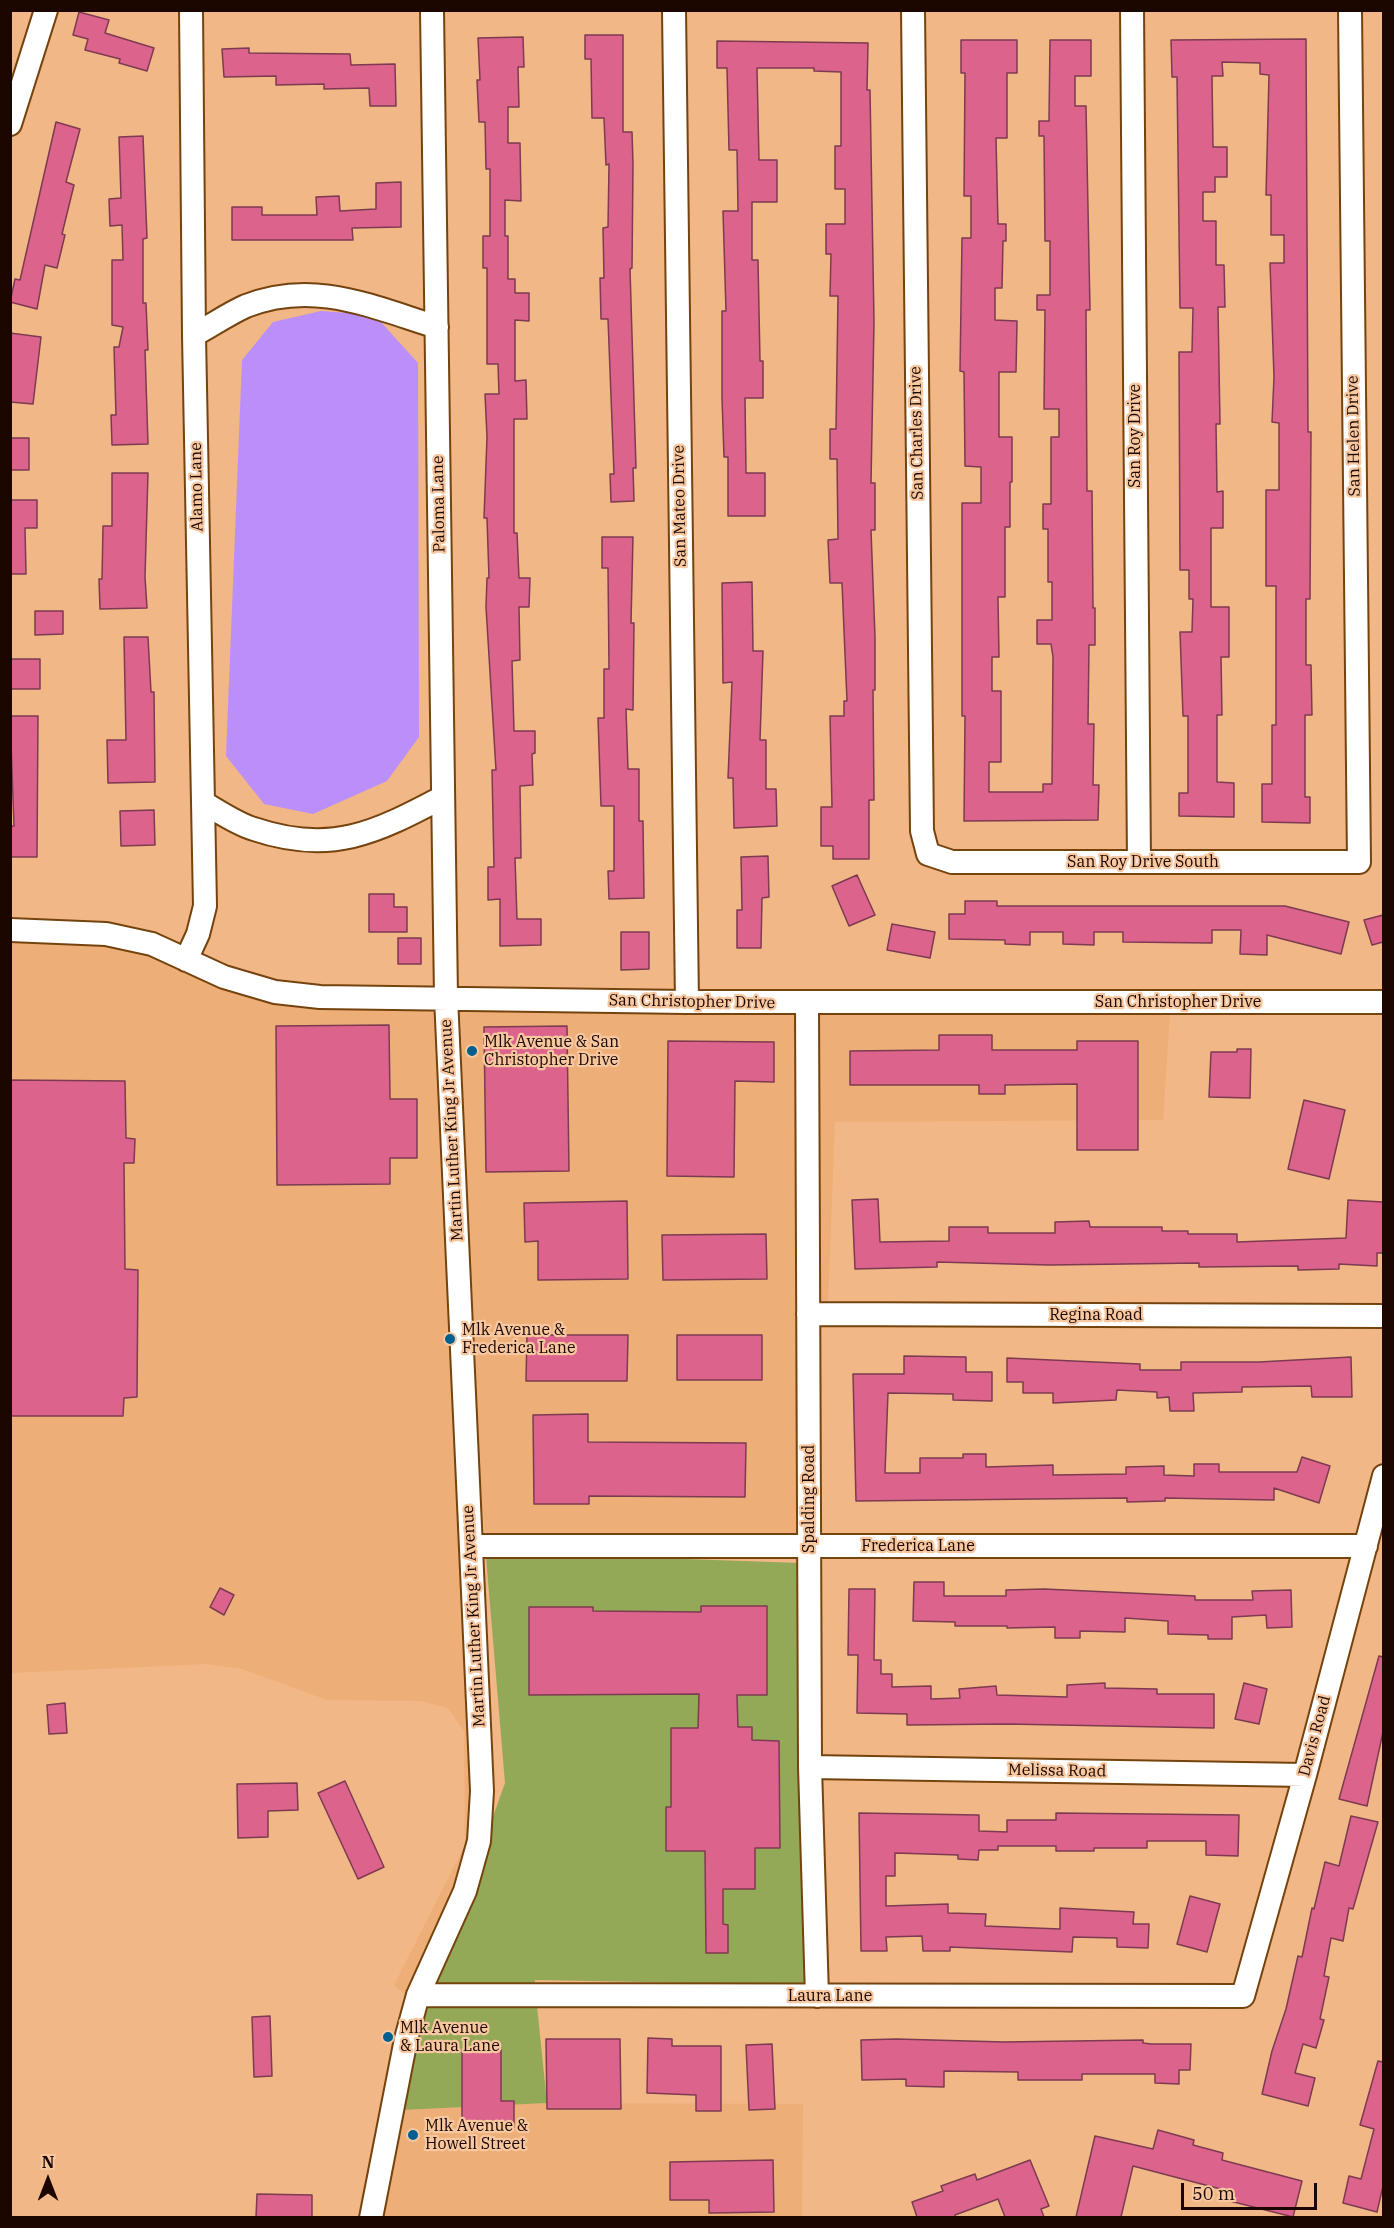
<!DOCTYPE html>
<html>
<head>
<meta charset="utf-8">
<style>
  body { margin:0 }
  #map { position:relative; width:1394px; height:2228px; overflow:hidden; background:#f2b786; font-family:"IBM Plex Serif",serif }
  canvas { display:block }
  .frame { position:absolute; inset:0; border:12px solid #1b0700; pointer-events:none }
  .north { position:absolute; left:18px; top:2150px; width:60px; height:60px; -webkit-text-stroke:4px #f7c7a0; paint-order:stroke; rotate:0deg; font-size:16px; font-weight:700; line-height:24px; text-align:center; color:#1b0700 }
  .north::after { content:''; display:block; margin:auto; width:21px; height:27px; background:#1b0700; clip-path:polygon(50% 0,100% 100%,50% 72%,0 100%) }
  .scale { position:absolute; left:1181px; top:2183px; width:136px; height:27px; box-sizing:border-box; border:3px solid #1b0700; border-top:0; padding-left:8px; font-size:18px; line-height:21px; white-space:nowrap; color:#1b0700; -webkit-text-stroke:4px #f7c7a0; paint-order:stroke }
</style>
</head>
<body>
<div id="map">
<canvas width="1394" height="2228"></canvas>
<div class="frame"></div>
<div class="north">N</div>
<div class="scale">50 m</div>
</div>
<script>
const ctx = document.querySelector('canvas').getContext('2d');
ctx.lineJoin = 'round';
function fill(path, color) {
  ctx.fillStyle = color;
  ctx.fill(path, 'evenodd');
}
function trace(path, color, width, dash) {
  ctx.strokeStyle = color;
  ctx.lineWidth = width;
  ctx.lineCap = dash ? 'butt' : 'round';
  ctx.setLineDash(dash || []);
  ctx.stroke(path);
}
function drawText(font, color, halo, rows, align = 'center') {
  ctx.font = font + ' "IBM Plex Serif",serif';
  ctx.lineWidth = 4.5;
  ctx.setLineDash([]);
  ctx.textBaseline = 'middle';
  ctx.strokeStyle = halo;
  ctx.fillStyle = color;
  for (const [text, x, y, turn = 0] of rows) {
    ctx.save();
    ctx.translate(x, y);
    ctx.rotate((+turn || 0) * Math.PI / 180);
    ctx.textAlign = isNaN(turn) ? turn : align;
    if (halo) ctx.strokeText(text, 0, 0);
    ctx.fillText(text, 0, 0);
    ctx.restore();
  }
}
fill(new Path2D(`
  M10 941 105 945 149 954 189 974 437 1008 472 1791 470 1839 456 1887 412 1984 409 1985 408 1997 394 1985 465 1845 464 1731 448 1708 420 1701 327 1700 242 1669 207 1664 11 1673Z
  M456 1008 798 1013 799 1536H485L474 1413Z
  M817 1013H1170L1163 1120 835 1122 828 1303H817Z
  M547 2103 803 2104 802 2217 380 2218 402 2110Z`), '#eeae77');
fill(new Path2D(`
  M486 1557H628L800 1563 807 1985 535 1980V1985L433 1984 505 1783Z
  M425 2006H537L547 2103 402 2110Z`), '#94a957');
fill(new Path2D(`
  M321 311 362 314 379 320 418 363 419 737 387 781 313 814 264 804 226 756 242 360 273 322Z`), '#ba8ffa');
const building = new Path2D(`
  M79 12 109 20 105 33 154 48 147 71 119 63 120 59 85 50 88 39 73 35Z
  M585 35H623V132H632L633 164 632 268 630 269 636 468H633L634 501 611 502 610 474H614L608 319H601L600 278H604L603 228 608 227 609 164 606 165 604 118H592L591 59H585Z
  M523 37 524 67H518L519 107H508V143H520L521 201 505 200V236H508V279H515V293H529V321L515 320V381L526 380 527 419H514V533H517L519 578H530L529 607H519L520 660 512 661 514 731H535V753L532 754 533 785 520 786 521 858H515L517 919H541V945L500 946V899L488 900V867H494L492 770H496L486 607 487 578H489L487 518H484L487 437 485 394H499L498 364H487V268H483V236H490V169H486L485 122H479L477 80H480L478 38Z
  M1306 39 1308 432H1311L1310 599H1306V665H1311L1312 715H1305V797H1310V823L1262 822V784H1272V725H1276V586H1266V490H1279V423L1272 422 1274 377 1270 263H1284V235H1271V195H1266L1269 75 1260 74V63L1222 62 1223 76H1212L1213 147H1227V177H1215V192H1203V221H1216V265H1224L1225 307H1218L1220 424H1216L1217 492 1223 491V528H1211V607H1229V657H1221L1222 715H1217V782L1234 783V817L1179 816V793H1188V716H1183L1180 632H1192L1193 599H1189V570H1180L1179 352H1192L1193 308H1180L1177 77H1172L1171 40Z
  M961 40H1017V73H1007V138H996L998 224H1006V241H1003L1002 288H995V320L1017 321 1016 372H999V437H1012V482H1010V527H1005V597H998L999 657H992V691H1001V762H989V792H1043V784H1052L1053 657 1051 644H1037V620H1052V582H1048V529H1043V504H1051V437H1059V409H1044L1045 310H1037V295H1050V241H1045L1044 136H1039V121H1049L1050 40H1091V76H1075V106H1086L1090 310H1086L1087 491H1092L1093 608H1095V645H1089L1088 724H1094L1093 785H1099L1098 820 964 821 965 716H962V503H981V467L965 466 964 372 960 371 962 238H971V196H964L965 73H961Z
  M717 41 868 43 867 90H870L874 322 871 483H875V530H871L875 637V690H873L874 800H869V859H833V846H821V807H832L830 716H844V701H847L842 583H830L828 540 838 539 837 459H830V429H836L838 296H830L831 254H826V224H845V189H835V146H841V72L814 71V68H757L759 160H777V202H752V260H758L760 361H763V398H745L746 473H765V516H728V457H724L722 398V311H726L723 211H738L737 150H729L727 68H717Z
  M249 48V53L350 54 351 65 395 64 396 106H370L369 88 324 89V84L276 85V76L224 77 222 49Z
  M56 122 80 129 66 182 74 185 62 234 65 235 57 268 45 265 37 309 10 302 15 279 20 280Z
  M143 136 147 238 143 239V303H146L148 350H145L148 444 112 445 111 415H116L114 347H119L123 327 112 325V260H123L122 225 110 226 109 199 121 198 119 137Z
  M401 182V227L352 228 353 240H232V207H262V215H317L316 197 339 196 340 211 376 209V183Z
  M10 333 41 337 33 404 10 402Z
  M10 438H29V470H10Z
  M112 473H148L145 577 147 608 100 609 99 579H102L103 526H112Z
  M10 500H37V528H25L26 574H10Z
  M602 537H633L631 623H634L633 710 626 709 628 769H639V821H643L644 898 609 899 608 871H614V806H601L598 718H604V669H609L608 568H602Z
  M752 582 753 651H763L760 740H766V789H776L777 826 734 828 733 778H728L732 682 723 683 722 583Z
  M35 611H63V634L35 635Z
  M124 637H148L151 692H154L155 782 108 783 107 740H126Z
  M10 659H40V689H10Z
  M10 716H38L37 857H10V826H14Z
  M154 810 155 845 121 846 120 811Z
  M768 856 769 897 762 898 761 948H737V910H742L741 857Z
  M857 875 875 915 849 926 832 886Z
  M369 894H394V907H407V932H369Z
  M965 901H997V906H1285L1349 922 1341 954 1267 935V955L1240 954 1241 930H1212V943L1123 942V932H1094V945L1063 944V932H1030V945L1005 944V940L949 939V914H965Z
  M1383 915V942L1372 945 1364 920Z
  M892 924 935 932 930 958 887 950Z
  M621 932H649V969L621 970Z
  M398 938H421V964H398Z
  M389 1025 390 1099H417V1158H390V1184L277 1185 276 1026Z
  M567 1026 569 1171 486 1172 484 1027Z
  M939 1035H992V1050H1077V1041H1138V1150H1077V1084L1005 1085V1094H979V1085H850V1051L939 1050Z
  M668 1041 774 1042V1082L735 1081 734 1177 667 1176Z
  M1237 1049H1251L1250 1098 1209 1097 1211 1052H1237Z
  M10 1080 125 1081 126 1138 135 1139 134 1163H124L125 1269 138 1270 137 1397 124 1398 123 1416H10Z
  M1304 1100 1345 1110 1329 1179 1288 1169Z
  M878 1199 880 1242 949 1241V1227H988V1233H1055V1222L1089 1221 1090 1227H1162V1231H1188V1234H1237V1242L1346 1238 1348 1200 1383 1202V1253H1377V1266L1339 1264V1269L1298 1270V1266L1199 1267V1263L1049 1265 937 1262V1267L855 1269 852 1200Z
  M627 1201 628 1279 538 1280V1241L525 1242 524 1203Z
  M766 1234 767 1279 663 1280 662 1235Z
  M527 1335H628L627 1381H526Z
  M677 1335H762V1380H677Z
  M904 1356 966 1357V1372H992V1401L953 1400V1394L888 1393 885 1473H920V1458H963V1454H986V1467L1053 1465V1475L1126 1474V1467L1164 1466V1475L1194 1476V1464H1219V1472H1297L1302 1457 1330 1466 1319 1503 1274 1488V1500L1165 1498V1501L1127 1502V1498L856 1501 853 1374H904Z
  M1351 1357 1352 1397H1312L1311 1386 1242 1387V1392L1193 1393 1194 1411H1170L1169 1397 1157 1398V1392L1117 1390 1116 1400 1053 1403V1393H1023V1382H1007V1358L1140 1364V1370H1181V1362H1259Z
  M588 1414V1442L746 1443 745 1497 589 1496V1504H534L533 1415Z
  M914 1582H944V1596H1006V1590L1044 1589 1195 1596V1600H1253L1252 1591 1291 1590 1292 1627 1267 1628 1266 1615 1232 1617V1639H1208V1635L1168 1634V1621L1125 1618V1632L1080 1631V1638H1055V1627L1007 1628V1626H955V1622L913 1621Z
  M220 1588 234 1595 224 1615 210 1607Z
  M849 1589H875L874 1660H881V1674H892V1687L931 1686V1699L960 1698 959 1689 996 1686 997 1695 1067 1697V1685L1105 1683V1688L1157 1689V1694H1214V1728L1007 1724 907 1725V1714L857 1713 858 1655H848Z
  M701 1606H767V1695H737L738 1727H752V1740L779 1741 780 1848H755V1889H723V1924L728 1925V1953H706L705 1851H666V1807H671V1728H698L699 1694 529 1695V1607H593V1611L701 1612Z
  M1379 1656 1383 1657V1732L1367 1806 1339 1799Z
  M1244 1683 1267 1689 1259 1724 1235 1719Z
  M65 1703 67 1733 49 1734 47 1705Z
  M345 1781 384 1867 358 1879 318 1793Z
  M297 1783 298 1810 268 1811V1837L238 1838 237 1784Z
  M859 1813 979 1815V1831L1007 1832V1820H1056V1813L1239 1815 1238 1856 1206 1855V1841H1147V1848H1094V1851H1056V1846H998V1850H979L978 1860 958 1859V1855L895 1853V1876H886V1906L948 1904V1913L986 1914 985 1926 1060 1929V1908L1134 1912 1133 1924H1149L1148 1948 1117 1947V1938L1073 1937 1072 1952 950 1947V1951H923L922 1936 886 1937 887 1951H861Z
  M1351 1816 1378 1822 1353 1909 1349 1908 1343 1941 1331 1938 1324 1976 1329 1977 1320 2019 1324 2020 1316 2048 1303 2044 1295 2073 1315 2078 1308 2106 1262 2094 1272 2051 1286 2009 1298 1956 1302 1957 1312 1908 1314 1909 1325 1862 1339 1866Z
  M1190 1896 1220 1904 1207 1952 1177 1944Z
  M270 2016 272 2076 254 2077 252 2017Z
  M648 2038 672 2039V2046H721V2111H696V2095L647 2093Z
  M546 2039H620L621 2109H547Z
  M896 2039 1004 2042 1143 2040V2043L1151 2044H1191L1190 2070H1179V2084L1155 2083V2074H1082V2080H1018V2072L944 2071V2087L906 2086V2079L862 2080 861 2040Z
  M772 2044 775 2109 749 2110 746 2045Z
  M462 2050H501V2101H514V2127L462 2126Z
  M1378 2061 1383 2062V2186L1377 2212 1343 2203 1349 2176 1361 2179 1374 2129 1360 2125Z
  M1158 2130 1194 2140 1193 2145 1223 2153 1222 2160 1302 2181 1293 2217 1226 2200 1228 2191 1133 2166 1121 2217H1076L1095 2136 1153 2149Z
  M773 2160 774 2212 709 2213V2200H670V2162Z
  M1030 2160 1049 2206 1041 2209 1044 2217H1005L998 2199 955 2215V2217H917L912 2202 943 2191 941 2186 975 2174 977 2180Z
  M257 2194 312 2195V2217H256Z`);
fill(building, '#dc638c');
trace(building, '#7c3b50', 1.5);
const minor = new Path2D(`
  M674 10 687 1002
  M913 10 922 831 928 854 952 862H1359L1350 10
  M1132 10 1139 862
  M10 124 46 10
  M194 335C211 326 228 314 246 306 314 279 372 307 437 327
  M204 803C220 812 237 824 254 829 331 855 375 833 443 797
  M10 930 106 934 152 944 224 977 275 992 320 997 687 1002H1384
  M186 960 198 934 205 906 194 335 191 10
  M807 1003 810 1767 817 1996
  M808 1314 1384 1316
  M471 1546H1366
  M810 1767 1305 1775
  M418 1995 1243 1996 1305 1775 1384 1476
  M371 2218 406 2039 418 1995 465 1891 479 1841 482 1791 446 997 432 10`);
trace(minor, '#75430d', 26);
trace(minor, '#fff', 22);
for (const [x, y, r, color] of [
  [472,1051,6,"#005f8f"],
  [450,1339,6,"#005f8f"],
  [388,2037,6,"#005f8f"],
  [413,2135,6,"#005f8f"]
]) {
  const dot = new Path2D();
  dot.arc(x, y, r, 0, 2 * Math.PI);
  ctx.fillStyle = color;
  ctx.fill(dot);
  trace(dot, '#f7c7a0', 2);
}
drawText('16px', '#1b0700', '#f7c7a0', [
  ["San Charles Drive",917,433,-91],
  ["San Roy Drive",1135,436,-90],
  ["San Helen Drive",1354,436,-91],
  ["Alamo Lane",197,487,-91],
  ["Paloma Lane",439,504,-91],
  ["San Mateo Drive",680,506,-91],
  ["San Roy Drive South",1143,862],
  ["San Christopher Drive",692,1002,1],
  ["San Christopher Drive",1178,1002],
  ["Martin Luther King Jr Avenue",452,1130,-93],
  ["Regina Road",1096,1315],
  ["Spalding Road",809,1499,-90],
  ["Frederica Lane",918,1546],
  ["Martin Luther King Jr Avenue",474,1616,-93],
  ["Davis Road",1315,1736,-75],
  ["Melissa Road",1057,1771,1],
  ["Laura Lane",830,1996]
]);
drawText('16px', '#1b0700', '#f7c7a0', [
  ["Mlk Avenue & San",484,1042],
  ["Christopher Drive",484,1060],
  ["Mlk Avenue &",462,1330],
  ["Frederica Lane",462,1348],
  ["Mlk Avenue",400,2028],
  ["& Laura Lane",400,2046],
  ["Mlk Avenue &",425,2126],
  ["Howell Street",425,2144]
], 'left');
</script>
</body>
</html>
